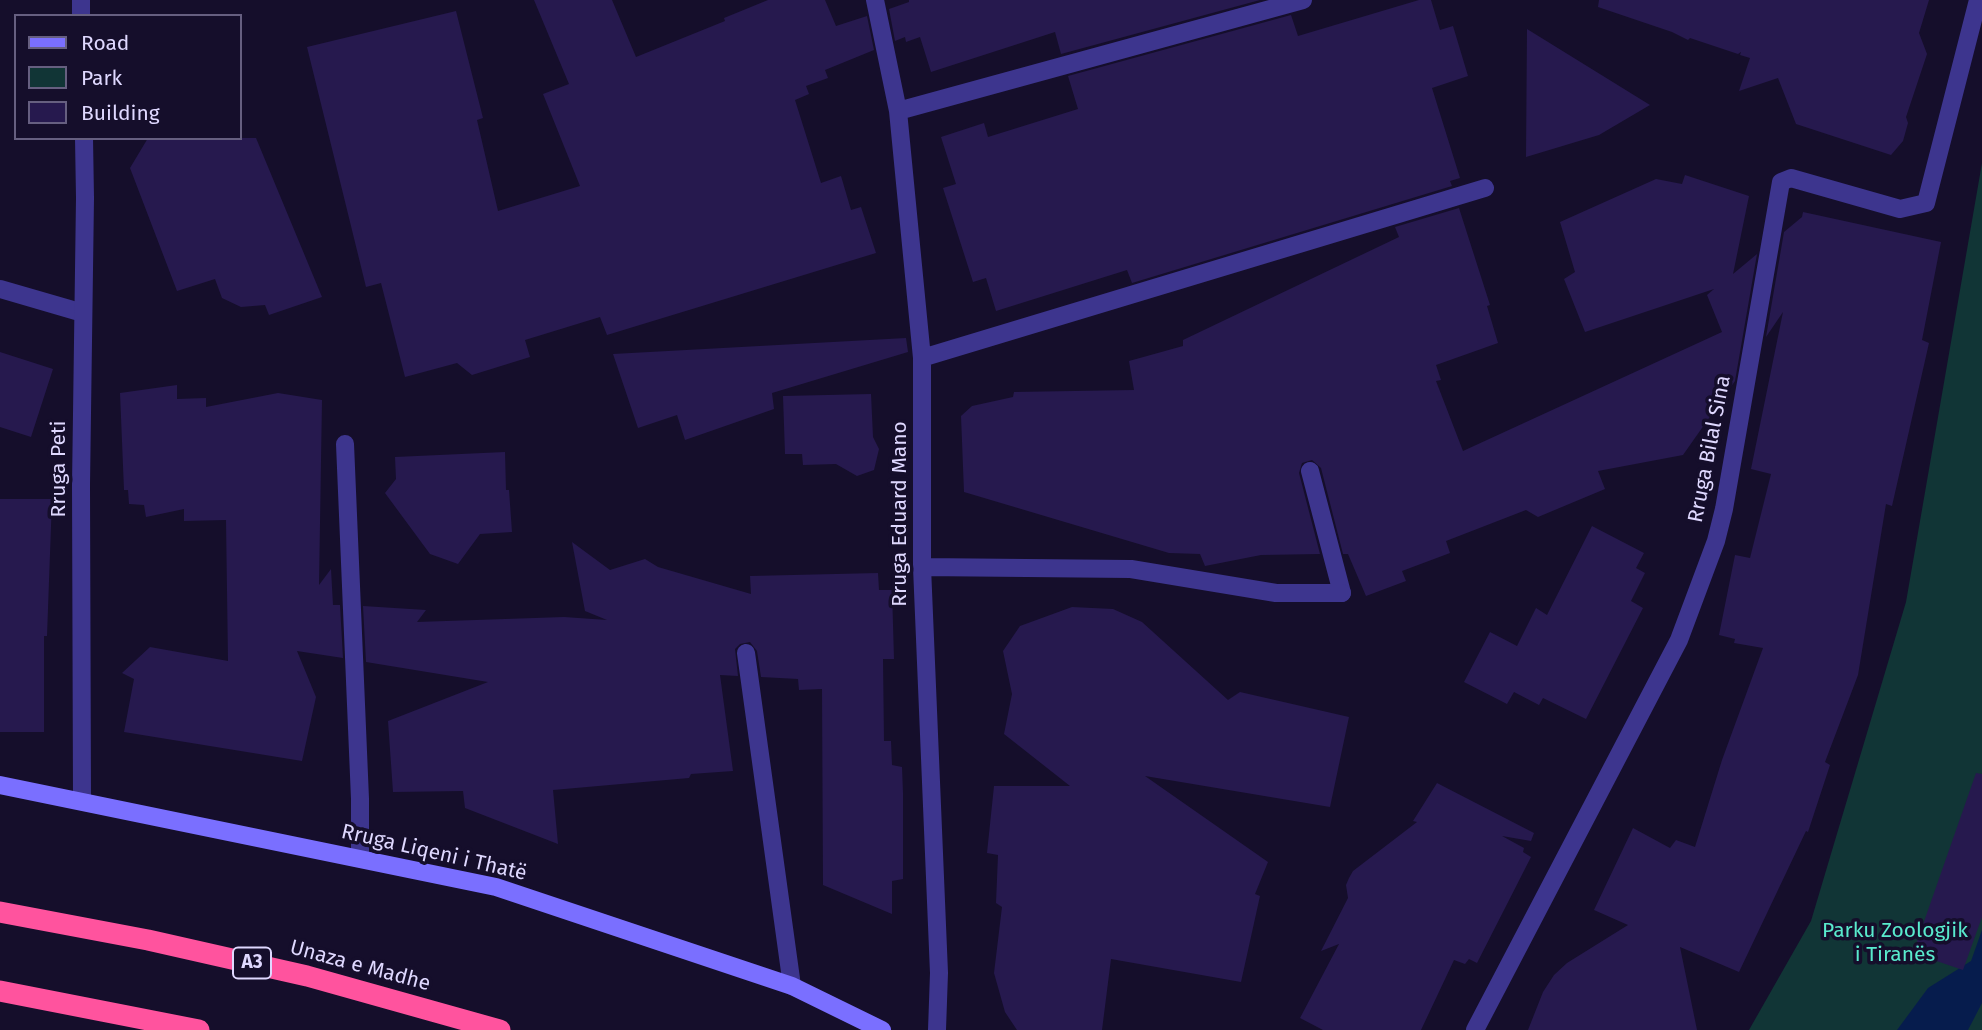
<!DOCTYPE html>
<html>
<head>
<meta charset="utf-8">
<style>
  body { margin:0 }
  #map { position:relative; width:1982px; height:1030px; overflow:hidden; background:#150e2b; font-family:"Fira Sans",sans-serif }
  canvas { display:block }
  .legend { position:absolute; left:14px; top:14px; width:228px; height:126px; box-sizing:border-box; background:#150e2b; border:2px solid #665f80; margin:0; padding:9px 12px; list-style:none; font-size:21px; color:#dfd8ff }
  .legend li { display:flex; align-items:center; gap:14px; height:35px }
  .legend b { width:35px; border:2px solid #665f80 }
</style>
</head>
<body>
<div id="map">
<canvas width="1982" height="1030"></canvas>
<ul class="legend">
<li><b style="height:9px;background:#7a6fff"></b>Road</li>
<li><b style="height:19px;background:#113536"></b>Park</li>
<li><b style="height:19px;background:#26194e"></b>Building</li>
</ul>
</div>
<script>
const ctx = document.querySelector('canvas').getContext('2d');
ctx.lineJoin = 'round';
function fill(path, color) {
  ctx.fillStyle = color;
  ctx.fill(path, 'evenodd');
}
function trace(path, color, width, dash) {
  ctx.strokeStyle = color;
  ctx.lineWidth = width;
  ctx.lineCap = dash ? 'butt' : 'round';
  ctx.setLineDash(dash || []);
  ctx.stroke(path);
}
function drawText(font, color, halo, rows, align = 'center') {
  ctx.font = font + ' "Fira Sans",sans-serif';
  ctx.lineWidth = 7;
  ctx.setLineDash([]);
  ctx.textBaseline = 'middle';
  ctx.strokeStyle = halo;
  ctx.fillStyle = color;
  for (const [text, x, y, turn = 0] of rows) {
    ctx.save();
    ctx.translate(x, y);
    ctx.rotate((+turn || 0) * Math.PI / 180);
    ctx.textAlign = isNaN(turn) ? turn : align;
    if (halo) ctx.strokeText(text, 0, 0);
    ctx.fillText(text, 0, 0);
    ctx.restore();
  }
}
fill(new Path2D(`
  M1982 163V1030H1749L1811 921 1906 602Z`), '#113536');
fill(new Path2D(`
  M1982 930V1003L1968 1030H1897L1928 988 1971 961Z`), '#061c4d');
fill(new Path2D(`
  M534 0H612L636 57 725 21 724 18 768 0H825L836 26 867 16 874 50 825 70 828 78 806 86 809 94 795 100 821 183 841 176 851 210 861 207 876 253 607 335 600 317 525 340 530 357 472 375 457 363 405 377 381 283 366 287 307 47 456 11 483 118 477 120 498 211 580 186 543 94 569 84Z
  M909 0H1260L1061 54 1055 32 931 72 920 37 906 42 905 37 895 41 889 9 909 2Z
  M1419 0H1431L1440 30 1453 26 1468 76 1432 88 1460 178 1450 181 1452 186 1132 283 1127 270 996 311 986 278 973 282 943 188 956 184 941 137 984 123 988 137 1078 109 1068 76 1291 15 1298 36Z
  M1599 0H1929L1919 33 1927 54 1906 117 1908 123 1903 141 1891 155 1796 124 1778 78 1739 91 1750 58 1740 55 1741 52 1738 54 1690 38 1688 40 1672 32 1598 7Z
  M1527 29 1650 105 1599 135 1526 157Z
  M148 138H256L322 297 269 315 265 305 241 307 222 298 215 279 177 291 130 168Z
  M1685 175 1749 196 1733 274 1757 254 1735 381 1683 455 1598 471 1605 489 1538 517 1526 510 1446 541 1450 553 1402 571 1406 581 1366 596 1348 554H1343L1321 468 1312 460 1302 463 1299 473 1320 554 1261 555 1205 566 1200 554 1169 553 964 492 961 416 972 406 1013 397 1014 392 1134 390 1129 361 1183 346V340L1399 237 1395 227 1459 208 1490 305 1487 306 1498 343 1436 365 1441 380 1436 381 1463 451 1722 332 1707 295 1714 289 1585 332 1564 279 1575 272 1560 222 1656 179 1682 184Z
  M1803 212 1941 242 1922 340 1929 343 1892 506 1886 504 1858 675 1825 762 1830 765 1808 832 1806 831 1739 972 1680 947 1697 1030H1528L1543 992 1554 975 1567 963 1628 925 1594 910 1633 828 1670 848 1676 840 1695 847 1722 760 1763 648 1734 643 1735 639 1719 635 1735 555 1750 558 1771 474 1751 469 1783 312 1766 337 1784 232 1802 217Z
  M906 338 908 352 772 393 774 409 685 440 677 415 638 428 613 354Z
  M0 352 53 369 31 437 0 427Z
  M177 385V399L206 398V407L278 393 322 400 319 585 331 569 333 605H340L343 658 297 651 316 697 302 761 124 732 134 679 122 673 150 647 228 661 226 520 184 521V509L146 517 144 505 129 504 128 490H124L120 393Z
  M871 394 873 437 879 449 874 470 857 476 836 464 803 465 802 454H785L783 396Z
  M505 452 506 490H509L512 532 480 534 458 564 430 554 385 493 396 479 395 457Z
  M0 499H52L47 636H44V732H0Z
  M1592 526 1644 553 1636 568 1645 573 1631 601 1643 608 1586 719 1543 698 1539 705 1514 692 1507 704 1464 682 1490 632 1517 646 1536 608 1547 615Z
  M572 542 610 570 645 559 658 567 751 594 750 576 878 573 879 590H892L894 659H883L884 741H891L892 765 902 767 903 793V879L892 881V914L823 885 822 689 799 690 798 679 761 677 757 651 750 642 740 644 735 649 738 676 720 675 733 771 691 774 689 778 553 790 558 844 465 808 463 791 393 792 388 721 488 682 366 662 363 606 426 610 417 622 564 617 607 620 585 611Z
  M1072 607 1113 609 1142 622 1228 700 1240 692 1349 717 1330 807 1145 776 1268 862 1255 894 1260 896 1241 982 1111 959 1102 1030H1017L1005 1012 994 973 1002 907 996 903 998 855 987 853 994 786H1070L1004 734 1012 694 1003 651 1020 626Z
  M1976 773 1982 774V917L1963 970 1913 953Z
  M1437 783 1534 833 1531 841 1502 836 1524 848 1523 852 1531 857 1477 963 1469 959 1465 964 1454 960 1421 1030H1323L1300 1018 1339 944 1321 951 1348 898 1346 885 1349 878 1353 871 1417 822 1413 821Z`), '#26194e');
trace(new Path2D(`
  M0 289 83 313
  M345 444 360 799V858
  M1310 471 1342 593
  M746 653 792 986`), '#3d358e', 18);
trace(new Path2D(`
  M81 0V16
  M875 0 898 111 922 358V567L939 973 937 1030
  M898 111 1303 0
  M922 358 1485 188
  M922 567 1131 569 1276 593H1342
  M82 800 81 485 85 198 84 138
  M1475 1030 1679 640 1716 541 1724 509 1781 182 1791 178 1900 209 1926 203 1978 0`), '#3d358e', 18);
trace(new Path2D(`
  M0 785 496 887 792 986 882 1030`), '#7a6fff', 18);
trace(new Path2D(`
  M0 912 148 940 307 976 500 1030
  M0 991 199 1030`), '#ff539e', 21);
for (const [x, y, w] of [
  [252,963,38]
]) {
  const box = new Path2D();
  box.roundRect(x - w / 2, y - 15.5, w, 31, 5);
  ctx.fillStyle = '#150e2b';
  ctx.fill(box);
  trace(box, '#dfd8ff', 2);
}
drawText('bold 19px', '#dfd8ff', null, [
  ["A3",252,963]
]);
drawText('21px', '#dfd8ff', '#150e2b', [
  ["Rruga Bilal Sina",1710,449,-79],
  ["Rruga Peti",59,469,-90],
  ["Rruga Eduard Mano",900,514,-90],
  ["Rruga Liqeni i Thatë",434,853,13],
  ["Unaza e Madhe",360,966,15]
]);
drawText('21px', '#59eacd', '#150e2b', [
  ["Parku Zoologjik",1895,931],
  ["i Tiranës",1895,955]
]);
</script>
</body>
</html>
